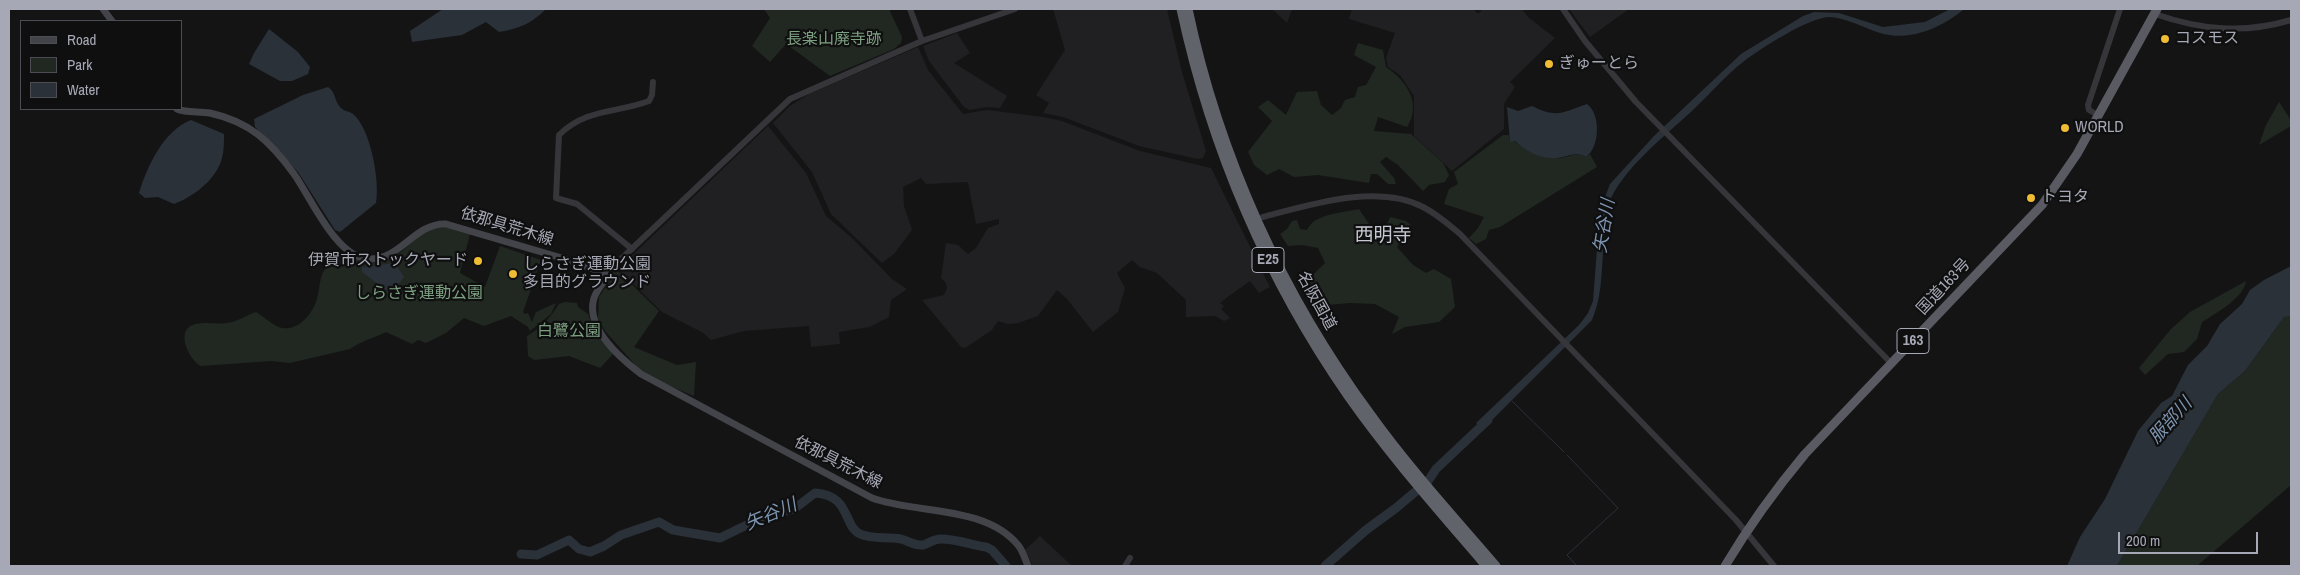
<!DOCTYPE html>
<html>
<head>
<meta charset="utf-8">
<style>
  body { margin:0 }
  #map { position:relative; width:2300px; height:575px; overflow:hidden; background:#141415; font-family:"Archivo Narrow",sans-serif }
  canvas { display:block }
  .frame { position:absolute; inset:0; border:10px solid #a6a9b5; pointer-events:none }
  .legend { position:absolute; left:20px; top:20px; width:162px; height:90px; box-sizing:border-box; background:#0f0f10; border:1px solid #4b4d52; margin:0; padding:6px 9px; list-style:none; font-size:15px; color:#a6a9b5 }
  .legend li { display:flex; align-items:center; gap:10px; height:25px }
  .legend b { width:25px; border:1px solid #4b4d52 }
  .scale { position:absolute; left:2118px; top:532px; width:140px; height:22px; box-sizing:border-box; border:2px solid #a6a9b5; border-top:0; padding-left:6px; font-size:15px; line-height:18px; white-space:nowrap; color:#a6a9b5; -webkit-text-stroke:4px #0f0f10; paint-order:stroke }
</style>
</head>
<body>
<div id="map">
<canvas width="2300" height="575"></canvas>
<div class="frame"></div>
<ul class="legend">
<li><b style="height:6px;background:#43444a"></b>Road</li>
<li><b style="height:14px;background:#202821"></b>Park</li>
<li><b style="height:14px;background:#2a3139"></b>Water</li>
</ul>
<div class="scale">200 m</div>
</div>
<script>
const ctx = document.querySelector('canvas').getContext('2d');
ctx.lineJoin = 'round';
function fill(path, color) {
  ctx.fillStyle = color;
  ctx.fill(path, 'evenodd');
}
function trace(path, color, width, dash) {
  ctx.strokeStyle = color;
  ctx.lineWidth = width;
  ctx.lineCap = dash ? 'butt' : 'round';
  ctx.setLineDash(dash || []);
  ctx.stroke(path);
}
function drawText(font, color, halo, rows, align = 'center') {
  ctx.font = font + ' "Archivo Narrow","Noto Sans JP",sans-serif';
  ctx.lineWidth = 4.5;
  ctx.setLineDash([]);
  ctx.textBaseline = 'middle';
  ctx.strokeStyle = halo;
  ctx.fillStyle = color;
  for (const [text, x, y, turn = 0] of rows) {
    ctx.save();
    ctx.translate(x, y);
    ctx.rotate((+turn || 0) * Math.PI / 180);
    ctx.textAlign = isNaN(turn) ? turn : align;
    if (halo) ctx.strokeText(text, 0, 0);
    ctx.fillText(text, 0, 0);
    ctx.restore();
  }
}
fill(new Path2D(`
  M1053 9H1167L1182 72 1206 151 1203 158 1198 159 1139 146 1063 117 1043 113 1049 103 1036 95 1065 50Z
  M1272 9H1292L1287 23Z
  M1352 9H1473L1478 14 1483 9H1522L1528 17 1555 38 1510 82 1515 87 1504 104V129L1452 171 1414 136V96L1400 75 1388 67 1386 58 1395 33 1349 19Z
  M1569 9H1629L1590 37Z
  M957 33 970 53 954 63 1007 96 1000 108 986 107 970 110 964 107 929 61 923 46Z
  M918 47 928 70 963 114 987 110 1043 117 1062 121 1140 151 1211 168 1270 287 1259 293 1250 281 1229 296 1220 303 1224 306 1221 309 1230 318 1224 321 1215 316 1186 317V300L1157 273 1140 267 1132 260 1117 273 1125 288 1118 312 1093 332 1067 299 1057 290 1038 316 1018 323 1008 324 998 321 992 330 965 348 961 347 922 300 944 295 947 288 946 283 941 278 946 243 958 245 968 254 976 248 988 228 999 224V219L976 224 968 182 926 184 921 178 903 187 904 206 912 230 894 254 882 263 831 214 812 172 773 123 790 106 809 94Z
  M768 126 806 173 826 216 852 238 892 279 907 289 891 300 889 317 869 327 839 332 840 344 811 347 809 326 744 331 711 340 702 332 662 312 618 269Z
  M1040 536 1072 566H1033L1025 550Z`), '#202022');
fill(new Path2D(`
  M764 9H889L902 37 901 43 894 49 830 76 786 44 770 62 752 46 770 18Z
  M1358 43 1383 50 1386 67C1407 81 1422 104 1407 127L1378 117 1374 131 1411 134 1443 163 1449 175 1445 182 1429 185 1423 191 1398 165 1386 157 1380 162 1394 178 1396 184H1388L1377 174H1371L1369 183 1318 175 1294 177 1279 169 1267 175 1254 165 1248 152 1272 121 1258 107 1268 100 1286 115 1297 92 1317 91 1321 105 1332 115 1341 108 1345 100 1355 97 1358 87 1366 85 1376 67 1354 55Z
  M2279 102 2291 120V126L2259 145 2266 125Z
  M1503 135H1509L1510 141H1514C1524 149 1542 156 1555 158 1565 160 1576 150 1586 157L1590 154 1597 167 1500 227 1489 230 1486 239 1476 244 1469 238 1478 228 1484 217 1444 204 1449 189 1458 184 1454 172Z
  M1359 209 1376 234 1384 231 1390 217 1406 221 1411 225 1397 247 1413 265 1426 273 1434 269 1451 279 1455 307 1439 322 1405 327 1392 334 1399 317 1375 304 1350 303 1315 306 1303 285 1325 263 1318 248 1302 245 1288 246 1280 234 1287 229 1292 221 1297 220 1300 229 1307 230C1315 213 1342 213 1359 209Z
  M450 227 470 234 460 273 485 287 500 246 541 260 523 312 525 314 528 313 532 322 536 312 556 303 551 314 530 331 528 327 511 316 484 326 464 318 446 333 426 343 418 340 412 344 386 332C374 338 361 341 350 349L290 363 271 361 201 366C189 360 178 335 189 327 199 320 216 325 227 323 237 322 247 315 256 312 263 316 273 326 282 328 299 331 313 313 317 299 320 289 319 274 327 267 355 246 357 270 384 261 413 252 411 228 450 227Z
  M617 270 659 311 634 347 677 365 696 362 694 396 662 383 638 368 605 331 598 319 599 297Z
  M2246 281C2244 298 2215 314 2202 322L2197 339 2184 352 2168 354 2145 375 2139 368 2171 329 2190 312Z
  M565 302 577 303 578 307 588 314 595 332 613 354 600 368 569 356 534 360 528 356 527 336C541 328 551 317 559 304Z
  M2291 316V485L2197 566H2117L2218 394 2245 371 2284 317Z`), '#202821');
fill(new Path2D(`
  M443 9H546C532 23 519 29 499 32L486 22 462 35 412 42 410 31Z
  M1950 9H1964C1942 28 1909 42 1880 33 1864 28 1847 18 1830 17 1809 17 1760 49 1743 62 1726 75 1712 92 1696 107 1668 134 1622 168 1608 205 1605 212 1606 222 1605 231 1601 260 1604 293 1592 320L1483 429 1476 423 1579 325 1588 313 1593 301 1600 210 1610 184 1654 136 1741 54 1803 16 1814 12 1839 13 1883 27 1925 22Z
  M269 29 298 52 310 67 308 74 292 81H280L249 64 254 53Z
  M328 87C336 92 334 100 340 107 343 111 349 111 353 114 371 129 380 182 376 203L340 232 335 230 298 172 255 127 254 119 303 95Z
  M1587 104C1601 114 1600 147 1586 157 1577 150 1565 158 1555 158 1539 159 1526 151 1515 141L1510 142 1507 107 1518 111 1532 106C1557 119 1563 112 1587 104Z
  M191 120 224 134C224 142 224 151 222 158 217 179 193 197 174 204L158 197 145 198 139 193C147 167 163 131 191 120Z
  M395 263 404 277 393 291 386 290 362 272V267Z
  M2291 266V316L2284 317 2245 371 2218 394 2117 566H2067L2080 537 2105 499 2138 431 2161 403 2172 396 2188 365 2207 346 2220 324 2242 304 2250 290 2264 280Z`), '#2a3139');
trace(new Path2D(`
  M1512 401 1564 452
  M1567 455 1618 508 1567 555 1577 566`), '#2a3139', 1);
trace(new Path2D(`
  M521 554 537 555 569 540 579 549 590 552 604 546 621 535 659 522 673 530 720 538 763 517 794 509 815 493C851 495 843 526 860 534 873 540 887 536 901 539 909 541 914 546 923 545 929 543 934 539 941 539 956 539 972 545 986 547L992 550 1006 566
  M1325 566 1366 530 1396 508 1428 481 1436 469 1488 420`), '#2a3139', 9);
trace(new Path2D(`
  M910 9 922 41
  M1563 9 1585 41 1636 102 1891 363
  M2155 14C2201 30 2244 34 2291 20
  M2098 115 2089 110 2088 105 2120 9
  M1263 217C1309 205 1377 183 1423 207 1437 214 1448 224 1460 234L1736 520 1774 566
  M632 249 577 204 556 198 559 135C586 108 618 113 649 101L652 95 653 82
  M609 275 621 259 790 99 922 41 1015 9
  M1125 566 1130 558`), '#35353a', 6);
trace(new Path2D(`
  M103 9 112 21
  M177 109C186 113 200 111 210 113 250 122 270 141 294 174 311 198 337 259 369 259 401 260 414 223 446 224L572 261 609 275C604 282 597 289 594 298 585 328 620 358 641 374L872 498C916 514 985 505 1018 545 1023 551 1025 559 1028 566`), '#43444a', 7);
trace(new Path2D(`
  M1725 566C1749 526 1775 490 1805 454L2042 205 2077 154 2157 9`), '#595a62', 9);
trace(new Path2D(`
  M1181 9C1211 148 1267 279 1348 396 1390 456 1439 511 1486 566
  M1188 9C1219 156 1282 294 1371 415 1409 468 1454 517 1496 566`), '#61636b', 9);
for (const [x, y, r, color] of [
  [2165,39,5,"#eebd33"],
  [1549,64,5,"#eebd33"],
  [2065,128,5,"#eebd33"],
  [2031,198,5,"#eebd33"],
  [478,261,5,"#eebd33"],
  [513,274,5,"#eebd33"]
]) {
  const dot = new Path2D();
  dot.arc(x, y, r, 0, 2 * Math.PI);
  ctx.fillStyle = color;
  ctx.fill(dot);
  trace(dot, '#0f0f10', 2);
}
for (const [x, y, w] of [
  [1268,260,32],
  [1913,341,32]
]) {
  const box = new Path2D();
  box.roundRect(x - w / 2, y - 12.5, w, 25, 4);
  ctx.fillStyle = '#0f0f10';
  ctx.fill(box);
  trace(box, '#a6a9b5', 1);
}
drawText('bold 15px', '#a6a9b5', null, [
  ["E25",1268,260],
  ["163",1913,341]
]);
drawText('16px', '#a6a9b5', '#0f0f10', [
  ["コスモス",2175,39],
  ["ぎゅーとら",1559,64],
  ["WORLD",2075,128],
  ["トヨタ",2041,198],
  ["伊賀市ストックヤード",468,261,"right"],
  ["しらさぎ運動公園",523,265],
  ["多目的グラウンド",523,283]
], 'left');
drawText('16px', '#7da082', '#0f0f10', [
  ["長楽山廃寺跡",834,40],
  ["しらさぎ運動公園",419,294],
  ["白鷺公園",569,332]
]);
drawText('16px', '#a6a9b5', '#0f0f10', [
  ["依那具荒木線",507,227,17],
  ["国道163号",1944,287,-47],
  ["名阪国道",1316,301,61],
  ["依那具荒木線",838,463,27]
]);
drawText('italic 18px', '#7d94b0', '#0f0f10', [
  ["矢谷川",1605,226,-81],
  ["服部川",2171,421,-48],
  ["矢谷川",771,515,-23]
]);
drawText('19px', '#c6c9d2', '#0f0f10', [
  ["西明寺",1383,236]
]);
</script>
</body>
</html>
